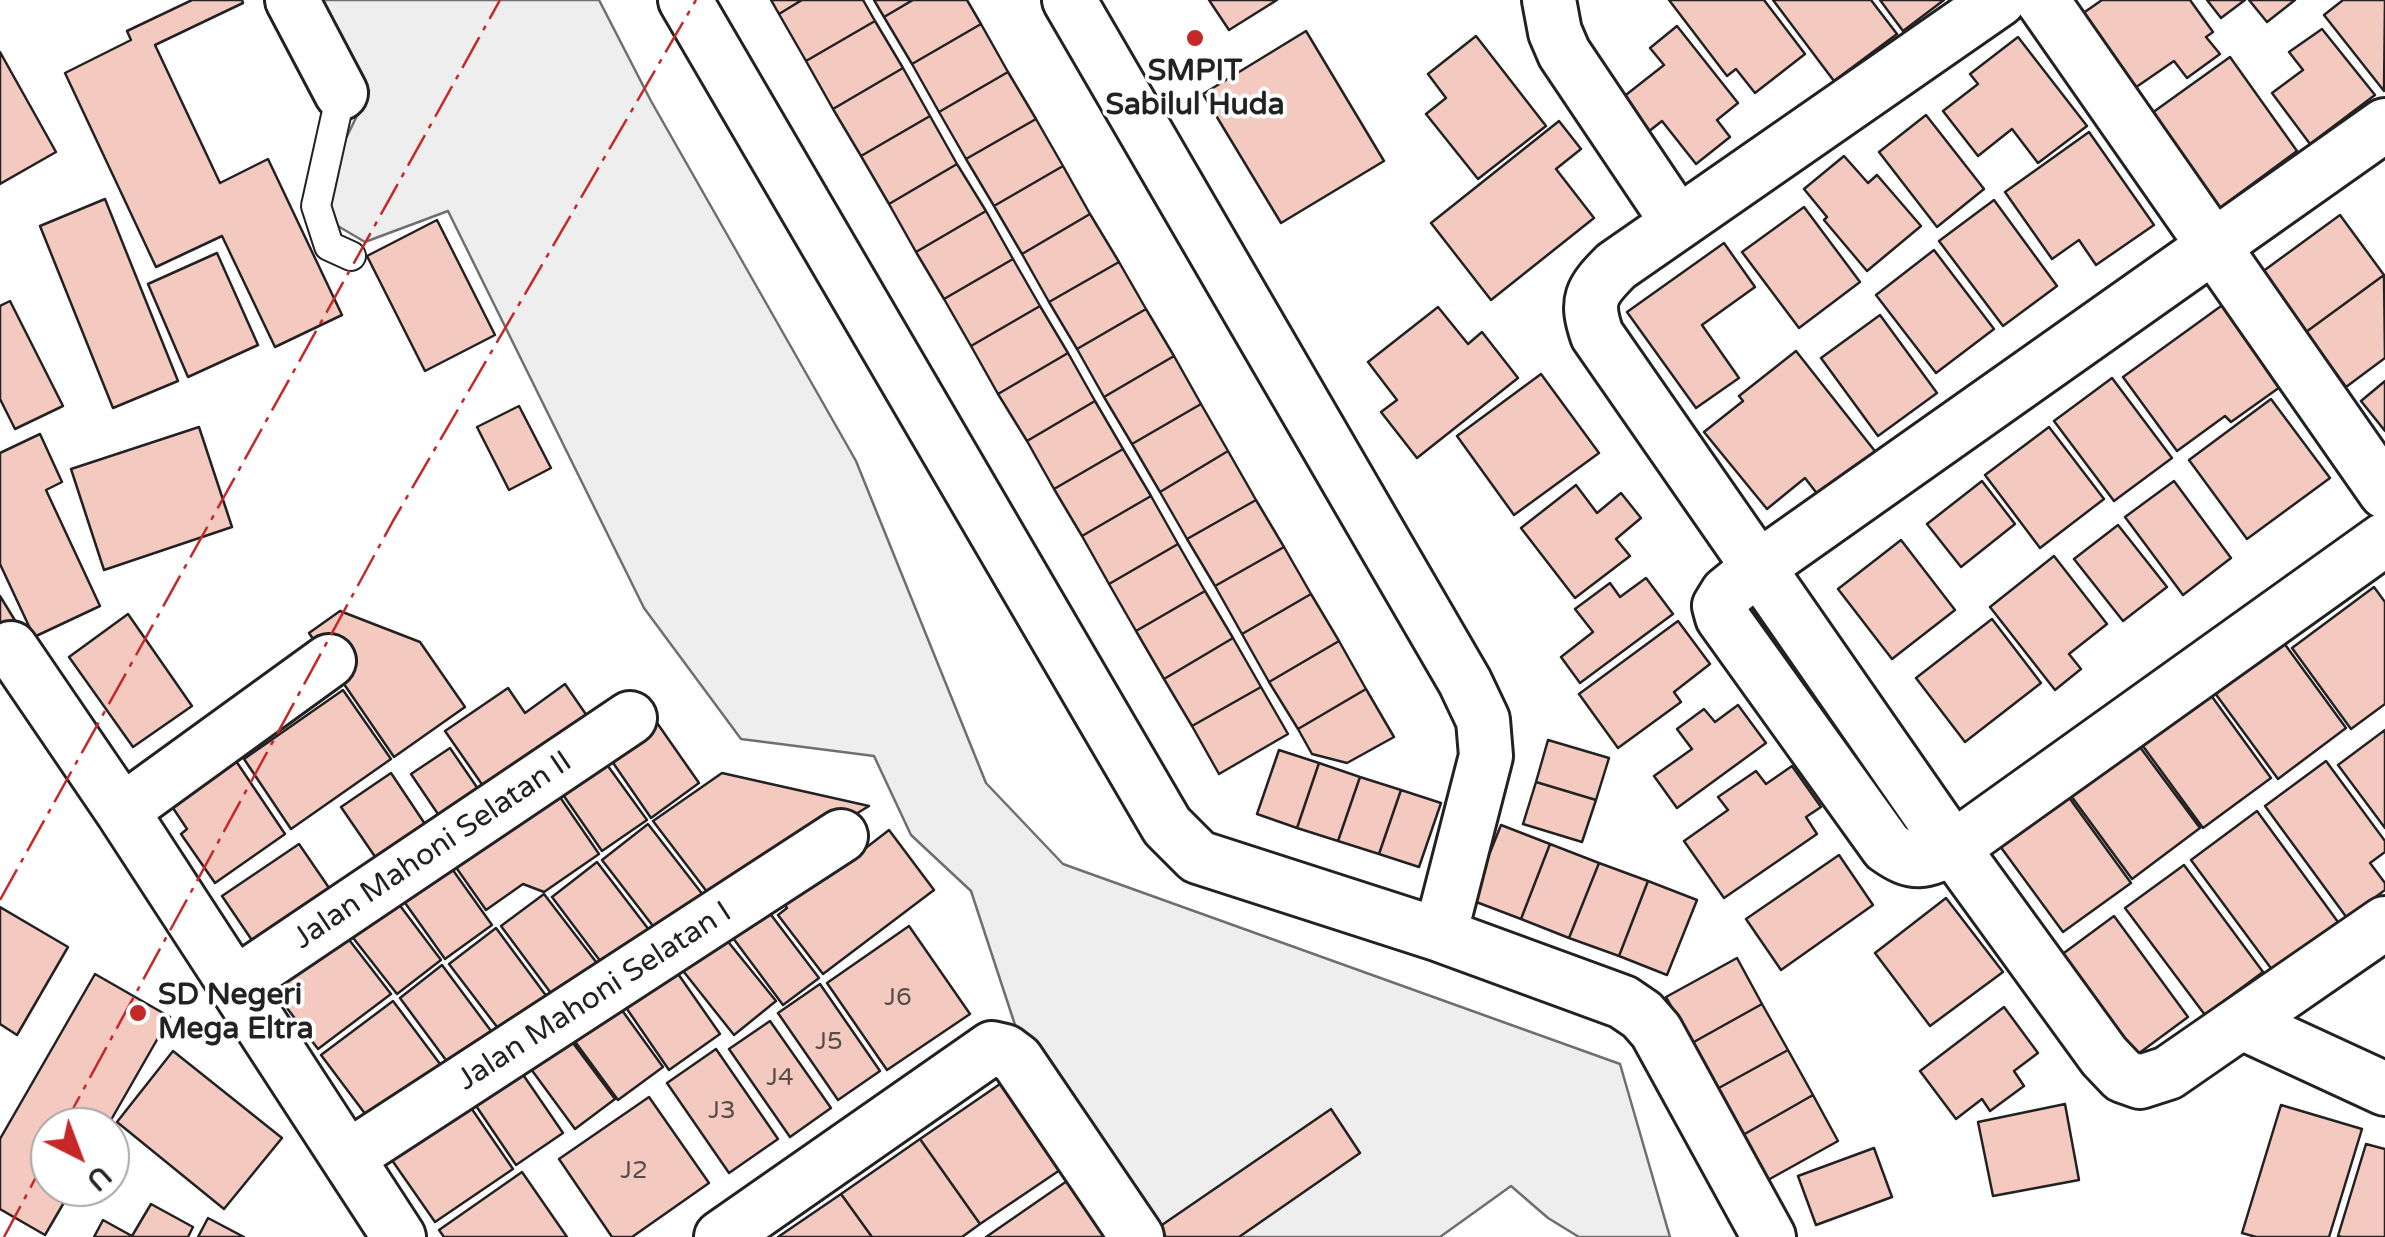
<!DOCTYPE html>
<html>
<head>
<meta charset="utf-8">
<style>
  body { margin:0 }
  #map { position:relative; width:2385px; height:1237px; overflow:hidden; background:#fff; font-family:"Varela Round",sans-serif }
  canvas { display:block }
  .north { position:absolute; left:30px; top:1107px; width:100px; height:100px; box-sizing:border-box; background:#fff; border:2px solid #a7a7a7; border-radius:50%; rotate:138deg; font-size:28px; font-weight:700; line-height:40px; text-align:center; color:#222 }
  .north::after { content:''; display:block; margin:auto; width:35px; height:45px; background:#c62828; clip-path:polygon(50% 0,100% 100%,50% 72%,0 100%) }
</style>
</head>
<body>
<div id="map">
<canvas width="2385" height="1237"></canvas>
<div class="north">U</div>
</div>
<script>
const ctx = document.querySelector('canvas').getContext('2d');
ctx.lineJoin = 'round';
function fill(path, color) {
  ctx.fillStyle = color;
  ctx.fill(path, 'evenodd');
}
function trace(path, color, width, dash) {
  ctx.strokeStyle = color;
  ctx.lineWidth = width;
  ctx.lineCap = dash ? 'butt' : 'round';
  ctx.setLineDash(dash || []);
  ctx.stroke(path);
}
function drawText(font, color, halo, rows, align = 'center') {
  ctx.font = font + ' "Varela Round",sans-serif';
  ctx.lineWidth = 8;
  ctx.setLineDash([]);
  ctx.textBaseline = 'middle';
  ctx.strokeStyle = halo;
  ctx.fillStyle = color;
  for (const [text, x, y, turn = 0] of rows) {
    ctx.save();
    ctx.translate(x, y);
    ctx.rotate((+turn || 0) * Math.PI / 180);
    ctx.textAlign = isNaN(turn) ? turn : align;
    if (halo) ctx.strokeText(text, 0, 0);
    ctx.fillText(text, 0, 0);
    ctx.restore();
  }
}
const green = new Path2D(`
  M322 0H599L651 101 856 461 986 783 1063 864 1620 1064 1670 1237H1579L1548 1218 1511 1186 1440 1237H1156L1017 1031 971 891 911 835 874 756 741 739 644 608 448 211 365 242 331 222V169L369 91Z`);
fill(green, '#eee');
trace(green, '#6f6f6f', 2.5);
const building = new Path2D(`
  M192 0H242L243 3 155 45 220 183 268 159 342 315 275 347 222 236 156 267 65 73 131 40 127 31Z
  M771 0H802L779 14Z
  M802 0H863L875 21 806 61 779 14Z
  M874 0H913L884 17Z
  M913 0H967L981 24 912 64 884 17Z
  M1209 0H1277L1229 30Z
  M1669 0H1764L1805 54 1755 93 1736 69 1727 76Z
  M1773 0H1871L1897 34 1834 81Z
  M1880 0H1944L1903 31Z
  M2102 0H2190L2213 32 2206 37 2220 54 2187 78 2174 61 2132 90 2079 16Z
  M2207 0H2245L2221 18Z
  M2249 0H2295L2267 22Z
  M2343 0H2385L2384 91 2324 15Z
  M875 21 903 68 833 109 806 61Z
  M981 24 1008 72 939 112 912 64Z
  M1677 26 1738 103 1717 120 1730 137 1696 164 1662 121 1648 132 1622 98 1664 65 1650 48Z
  M2322 29 2375 95 2310 144 2272 93 2303 70 2289 52Z
  M1306 31 1384 161 1281 223 1203 94Z
  M1476 36 1546 126 1478 179 1426 114 1446 98 1428 74Z
  M2018 37 2087 126 2038 163 2012 129 1978 156 1943 111 1978 84 1970 74Z
  M0 52 56 152 0 184Z
  M2230 57 2297 151 2213 213 2145 118Z
  M903 68 930 116 861 156 833 109Z
  M1008 72 1036 119 966 159 939 112Z
  M1926 115 1984 189 1937 227 1879 152Z
  M930 116 957 164 889 204 861 156Z
  M1036 119 1063 166 994 206 966 159Z
  M1559 121 1581 149 1556 169 1594 218 1491 300 1431 223Z
  M2089 132 2154 225 2096 265 2079 240 2052 259 2005 192Z
  M1844 156 1868 183 1877 175 1921 226 1867 271 1824 220 1827 217 1804 189Z
  M957 164 986 211 916 252 889 204Z
  M1063 166 1090 214 1022 254 994 206Z
  M105 199 178 381 113 408 40 226Z
  M1994 200 2057 286 2003 326 1939 241Z
  M1804 207 1860 282 1799 328 1742 252Z
  M986 211 1013 259 944 299 916 252Z
  M1090 214 1119 262 1049 302 1022 254Z
  M2340 215 2384 275 2306 332 2262 272Z
  M437 220 495 335 425 371 367 256Z
  M1724 243 1755 287 1702 325 1739 378 1696 408 1627 312Z
  M1934 250 1994 329 1936 373 1876 295Z
  M217 253 258 345 188 377 148 284Z
  M1013 259 1040 306 971 346 944 299Z
  M1119 262 1146 309 1077 349 1049 302Z
  M2384 275 2385 358 2346 387 2306 332Z
  M10 301 63 406 15 429 0 399V306Z
  M2228 301 2287 382 2231 422 2225 416 2177 451 2123 377Z
  M1040 306 1068 353 998 394 971 346Z
  M1438 307 1468 344 1482 332 1518 378 1417 458 1381 412 1397 400 1368 362Z
  M1146 309 1174 356 1104 397 1077 349Z
  M1880 315 1937 393 1878 436 1821 358Z
  M1796 351 1878 455 1822 500 1805 478 1767 509 1704 432 1743 401 1739 396Z
  M1068 353 1095 401 1027 441 998 394Z
  M1174 356 1201 404 1132 444 1104 397Z
  M1541 374 1599 453 1514 515 1457 436Z
  M2112 378 2172 458 2114 501 2054 421Z
  M2385 381V431L2361 401Z
  M2271 399 2330 478 2247 539 2189 460Z
  M1095 401 1123 449 1054 489 1027 441Z
  M1201 404 1228 451 1160 492 1132 444Z
  M519 406 551 468 509 490 477 427Z
  M199 427 232 527 104 570 71 469Z
  M2049 427 2104 499 2040 548 1985 475Z
  M40 434 62 482 46 490 100 606 34 637 0 564V453Z
  M1123 449 1151 496 1082 536 1054 489Z
  M1228 451 1256 500 1187 539 1160 492Z
  M1982 481 2015 524 1961 567 1927 524Z
  M2174 481 2231 558 2183 595 2125 517Z
  M1576 485 1597 513 1621 493 1641 518 1616 539 1630 556 1575 598 1521 528Z
  M1151 496 1178 544 1109 584 1082 536Z
  M1256 500 1284 547 1215 586 1187 539Z
  M2118 525 2167 587 2123 621 2074 559Z
  M1901 540 1955 610 1892 659 1838 589Z
  M1178 544 1205 591 1136 631 1109 584Z
  M1284 547 1311 594 1242 634 1215 586Z
  M2054 556 2107 624 2069 654 2081 669 2055 690 1990 607Z
  M1646 578 1673 614 1580 683 1561 657 1593 632 1575 609 1610 583 1620 597Z
  M2374 587 2385 602V704L2351 729 2292 648Z
  M1205 591 1233 638 1164 679 1136 631Z
  M1311 594 1339 641 1269 682 1242 634Z
  M0 596 27 640 0 655Z
  M340 611 420 642 465 707 394 757 309 633Z
  M128 614 192 706 133 747 69 657Z
  M1992 619 2041 683 1965 742 1916 678Z
  M1678 621 1710 664 1674 692 1681 702 1618 748 1579 694Z
  M1233 638 1261 687 1192 726 1164 679Z
  M2281 639 2346 728 2278 779 2212 689Z
  M1339 641 1366 689 1298 729 1269 682Z
  M565 684 594 726 490 796 445 731 508 688 525 713Z
  M1261 687 1288 734 1219 774 1192 726Z
  M2205 687 2271 778 2203 828 2137 738Z
  M1366 689 1394 737 1347 763 1312 754 1298 729Z
  M343 690 391 759 291 829 244 759Z
  M1738 705 1766 743 1677 808 1654 776 1692 749 1677 729 1704 709 1715 722Z
  M655 720 699 783 651 818 607 754Z
  M2385 730V828L2338 765Z
  M2134 739 2200 828 2132 879 2066 789Z
  M1548 740 1609 758 1596 800 1536 782Z
  M450 748 485 799 446 826 411 774Z
  M1279 750 1319 763 1297 828 1257 814Z
  M600 755 647 820 602 851 557 786Z
  M236 761 285 834 215 883 181 834 187 829 171 805Z
  M2326 761 2385 841V852L2370 863 2385 883V890L2347 918 2265 806Z
  M1319 763 1360 777 1338 841 1297 828Z
  M1792 766 1821 807 1806 817 1817 834 1724 898 1684 841 1728 810 1718 797 1756 771 1766 784Z
  M391 773 427 827 378 861 341 807Z
  M722 773 869 806 714 901 653 821Z
  M1360 777 1401 790 1379 854 1338 841Z
  M1536 782 1596 800 1582 842 1523 824Z
  M551 784 599 854 544 892 523 884 486 910 448 856Z
  M1401 790 1441 803 1419 867 1379 854Z
  M2065 792 2131 883 2063 932 1997 842Z
  M2257 811 2338 922 2273 971 2191 860Z
  M648 824 710 904 663 939 602 860Z
  M1501 825 1550 844 1521 919 1471 900Z
  M889 830 934 890 823 974 778 915 787 908 777 894 816 864 827 878Z
  M299 844 338 901 262 955 222 896Z
  M1550 844 1599 863 1569 938 1521 919Z
  M1839 855 1873 905 1781 970 1746 919Z
  M445 859 492 925 445 959 398 893Z
  M597 862 656 939 610 974 552 897Z
  M1599 863 1648 881 1619 956 1569 938Z
  M2184 865 2263 972 2205 1015 2125 908Z
  M1648 881 1697 900 1667 975 1619 956Z
  M544 894 603 971 559 1004 501 926Z
  M392 895 441 960 397 994 347 930Z
  M1946 898 2003 972 1930 1026 1875 953Z
  M759 899 819 978 783 1005 724 926Z
  M0 907 68 947 17 1035 0 1024Z
  M2114 916 2188 1017 2123 1065 2049 964Z
  M909 926 970 1014 887 1070 827 983Z
  M340 928 391 994 318 1049 268 983Z
  M496 928 553 1005 507 1040 449 964Z
  M717 928 776 1001 734 1035 676 962Z
  M667 958 720 1034 669 1070 616 993Z
  M1737 958 1762 1004 1692 1043 1666 997Z
  M442 965 497 1039 454 1071 400 998Z
  M95 974 170 1017 107 1127H50V1187H73L45 1235 0 1209V1139Z
  M820 984 880 1071 838 1100 778 1013Z
  M611 995 663 1067 618 1100 565 1028Z
  M393 1001 446 1072 375 1127 321 1055Z
  M1762 1004 1788 1050 1717 1089 1692 1043Z
  M2004 1007 2038 1053 2014 1071 2024 1086 1990 1111 1982 1099 1956 1119 1920 1071Z
  M770 1021 831 1108 790 1137 729 1049Z
  M567 1035 615 1099 575 1129 528 1065Z
  M716 1049 778 1139 729 1173 667 1083Z
  M1788 1050 1813 1095 1743 1135 1717 1089Z
  M173 1051 282 1138 224 1209 117 1122Z
  M513 1060 563 1133 516 1165 466 1091Z
  M1000 1084 1060 1170 980 1224 920 1139Z
  M1813 1095 1838 1141 1768 1180 1743 1135Z
  M649 1097 709 1183 632 1237H612L559 1159Z
  M465 1099 513 1169 435 1222 387 1153Z
  M2065 1104 2079 1180 1993 1196 1978 1122Z
  M2281 1105 2362 1129 2329 1237H2256L2242 1233Z
  M1331 1109 1360 1153 1239 1237H1166L1159 1227Z
  M920 1139 980 1224 962 1237H872L841 1194Z
  M2366 1144 2385 1149V1237H2342L2338 1236Z
  M1874 1148 1892 1197 1816 1225 1798 1176Z
  M522 1172 567 1237H444L439 1230Z
  M1067 1181 1105 1237H986Z
  M841 1194 872 1237H778Z
  M151 1204 193 1227 188 1237H94L103 1220 132 1236Z
  M208 1218 244 1237H198Z`);
fill(building, '#f3c9c0');
trace(building, '#222', 2.5);
const lane = new Path2D(`
  M341 93 316 206 329 246 351 256`);
const street = new Path2D(`
  M292 0 341 93
  M685 0 1167 826 1198 857 1440 935 1486 756 1483 720 1465 682 1069 0
  M1549 0 1555 32 1564 53 1678 223
  M1999 0 1616 266C1591 291 1585 300 1597 335L1953 848 2385 539
  M2042 0 2385 492
  M2385 125 1759 567 1727 593 1719 606 1722 617 1887 847C1915 867 1924 862 1953 848L2104 1056 2123 1076 2140 1082 2168 1073 2385 923
  M11 648 122 811 399 1237
  M122 811 329 661
  M1440 935 1623 1002 1642 1015 1656 1031 1769 1237
  M235 984 630 718
  M2242 1023 2385 1089
  M348 1157 841 836
  M721 1237 992 1048 1005 1051 1017 1060 1137 1237`);
trace(lane, '#222', 32);
trace(street, '#222', 58);
trace(lane, '#fff', 28);
trace(street, '#fff', 52);
trace(new Path2D(`
  M0 900 500 0
  M63 1127 393 521 696 0
  M4 1237 50 1151`), '#c62828', 2.5, [35, 8, 5, 8]);
for (const [x, y, r, color] of [
  [1195,38,10,"#c62828"],
  [138,1013,10,"#c62828"]
]) {
  const dot = new Path2D();
  dot.arc(x, y, r, 0, 2 * Math.PI);
  ctx.fillStyle = color;
  ctx.fill(dot);
  trace(dot, '#fff', 4);
}
drawText('25px', '#564c4a', null, [
  ["J6",898,998],
  ["J5",829,1042],
  ["J4",780,1078],
  ["J3",722,1111],
  ["J2",634,1171]
]);
drawText('bold 30px', '#222', '#fff', [
  ["SMPIT",1195,72],
  ["Sabilul Huda",1195,106],
  ["SD Negeri",158,996,"left"],
  ["Mega Eltra",158,1030,"left"]
]);
drawText('30px', '#222', '#fff', [
  ["Jalan Mahoni Selatan II",433,851,-34],
  ["Jalan Mahoni Selatan I",595,997,-33]
]);
</script>
</body>
</html>
